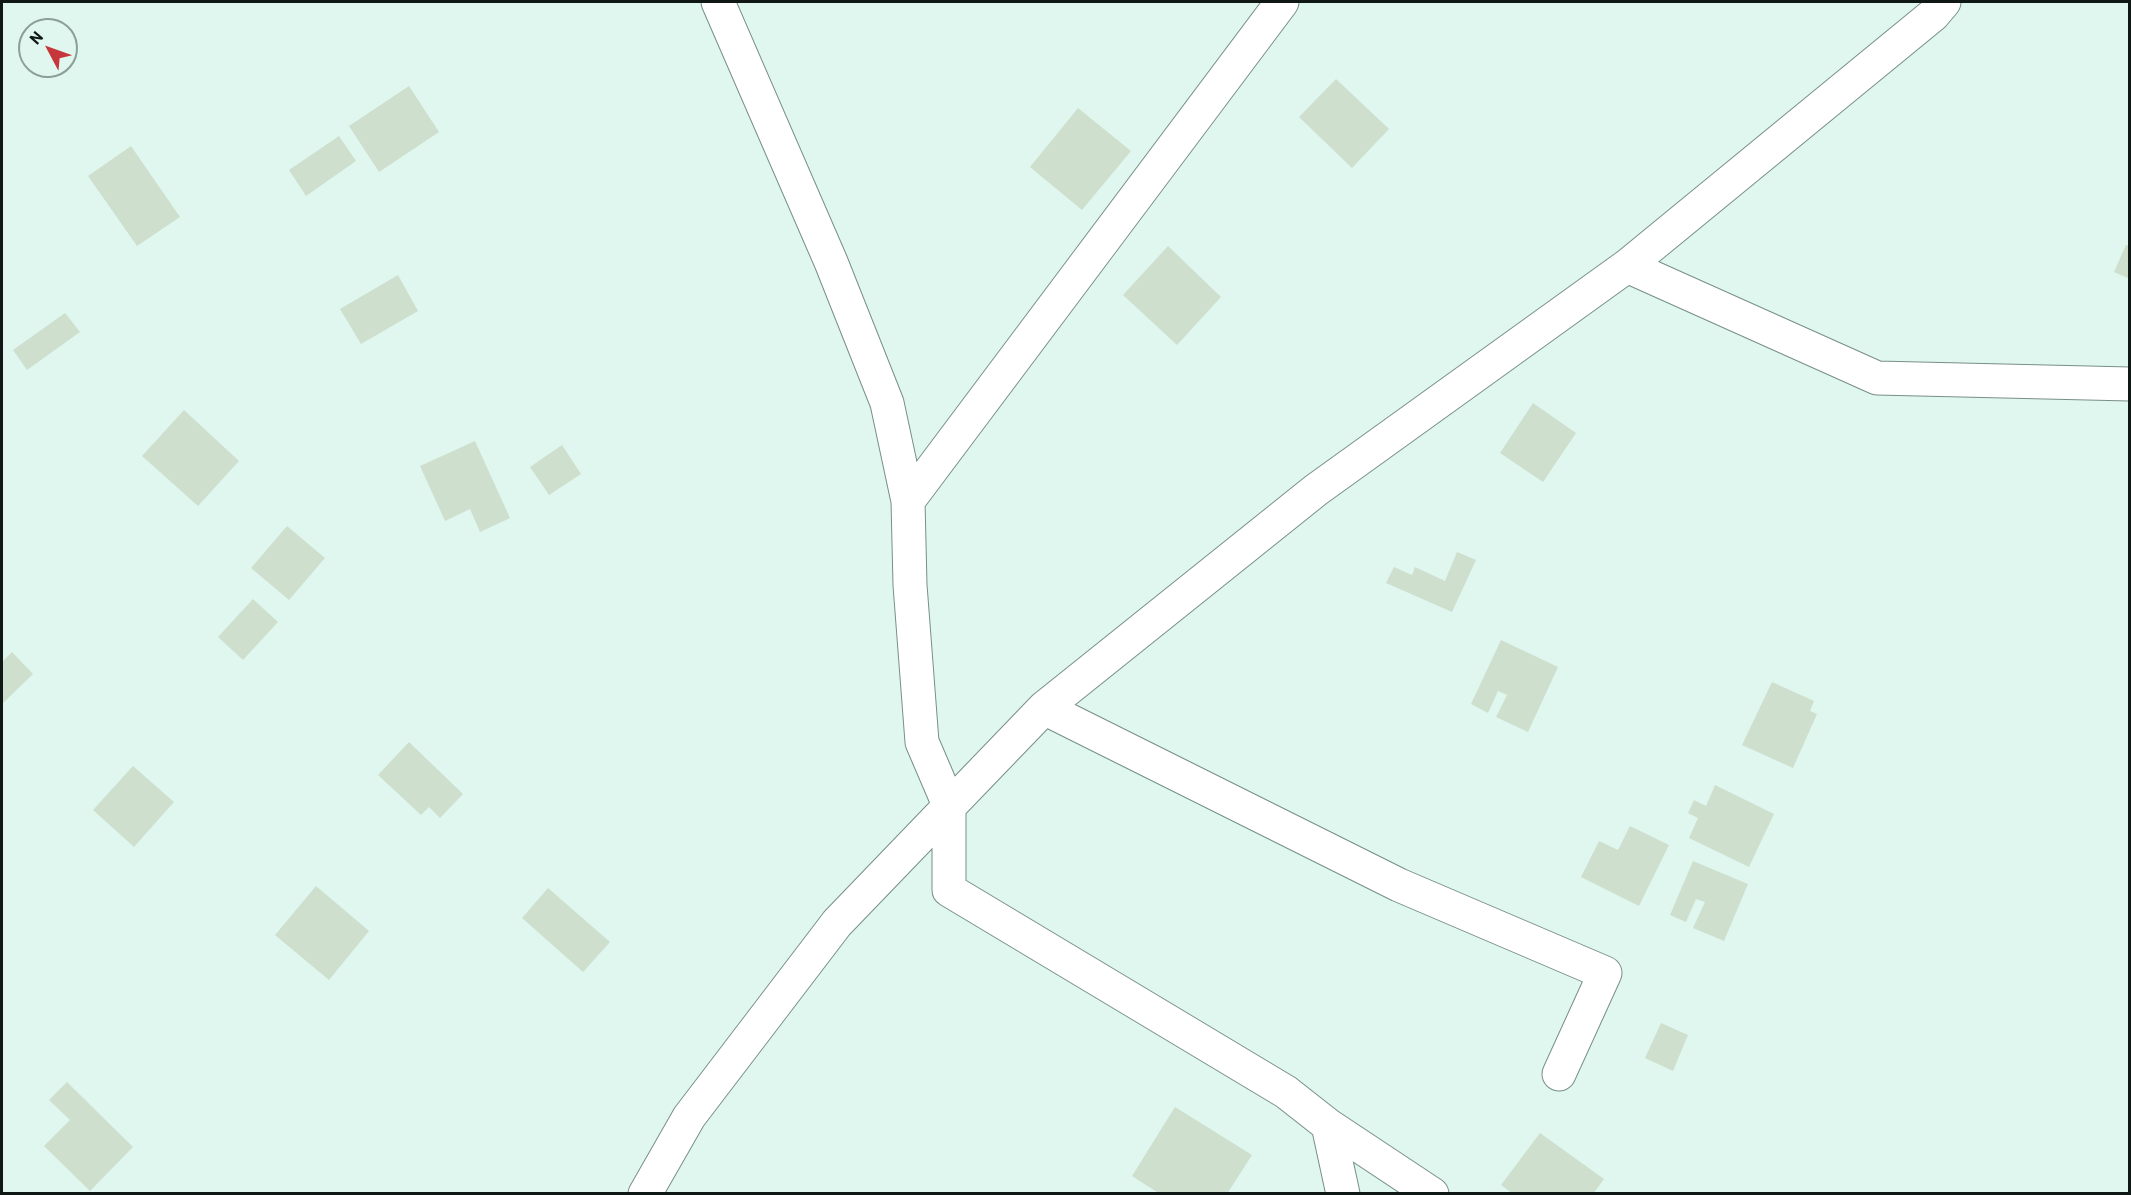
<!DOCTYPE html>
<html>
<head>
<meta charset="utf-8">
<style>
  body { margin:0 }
  #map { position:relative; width:2131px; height:1195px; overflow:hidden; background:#dff7ef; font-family:Barlow,sans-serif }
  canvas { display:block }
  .frame { position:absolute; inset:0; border:3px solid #0f1815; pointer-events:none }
  .north { position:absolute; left:18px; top:18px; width:60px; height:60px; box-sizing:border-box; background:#dff7ef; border:2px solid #8c9e98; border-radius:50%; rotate:311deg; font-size:16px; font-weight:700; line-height:24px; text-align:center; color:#0f1815 }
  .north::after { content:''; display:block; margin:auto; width:21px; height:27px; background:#c6363b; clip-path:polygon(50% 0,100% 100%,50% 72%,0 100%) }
</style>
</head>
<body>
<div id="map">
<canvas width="2131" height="1195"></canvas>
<div class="frame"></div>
<div class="north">N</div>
</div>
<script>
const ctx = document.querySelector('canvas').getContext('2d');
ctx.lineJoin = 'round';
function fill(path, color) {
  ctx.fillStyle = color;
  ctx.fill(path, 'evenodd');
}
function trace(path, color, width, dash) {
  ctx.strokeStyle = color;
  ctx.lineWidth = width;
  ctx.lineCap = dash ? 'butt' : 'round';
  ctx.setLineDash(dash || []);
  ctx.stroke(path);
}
fill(new Path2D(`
  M1336 79 1389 129 1352 168 1299 117Z
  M409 86 439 132 379 172 349 126Z
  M1078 108 1131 151 1082 210 1030 167Z
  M339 136 356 161 306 196 289 170Z
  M131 146 180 217 137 246 88 176Z
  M2126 245 2130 246V279L2114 272Z
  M1168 246 1221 297 1177 345 1123 295Z
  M398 275 418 311 361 344 340 309Z
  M65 313 80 332 27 370 13 350Z
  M1533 403 1576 433 1543 482 1500 453Z
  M184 410 239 461 198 506 142 456Z
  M475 441 510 518 480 532 470 509 445 521 420 466Z
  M562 445 581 474 549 495 530 467Z
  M287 526 325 558 289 600 251 568Z
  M1457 552 1476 560 1452 612 1386 583 1394 567 1412 575 1415 567 1445 581Z
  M253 599 278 622 243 660 218 637Z
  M1501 640 1558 667 1528 732 1496 717 1507 695 1498 691 1488 713 1471 704Z
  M12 652 33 674 2 704V662Z
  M1772 682 1814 701 1810 711 1817 714 1793 768 1742 745Z
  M409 742 463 794 440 818 429 807 421 815 378 775Z
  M133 766 174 802 134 847 93 810Z
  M1715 785 1774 814 1749 867 1689 838 1698 818 1688 813 1694 800 1706 806Z
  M1630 826 1669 845 1639 906 1581 877 1599 841 1618 850Z
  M1693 861 1748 884 1724 941 1693 928 1705 902 1696 899 1686 922 1670 915Z
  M316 886 369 931 329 980 275 935Z
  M548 888 610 942 583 972 522 918Z
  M1661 1023 1688 1035 1673 1071 1645 1058Z
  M67 1082 133 1147 90 1191 44 1146 70 1120 49 1100Z
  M1175 1107 1252 1155 1227 1194H1160L1132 1176Z
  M1540 1133 1604 1179 1593 1194H1513L1501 1185Z`), '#cfdfce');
const minor = new Path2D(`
  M718 2 831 262 887 403 908 501 910 585 922 742 949 805V890L1286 1092 1328 1125 1343 1194
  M1627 266 1877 378 2130 384
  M908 501 1282 2
  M1044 708 1399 885 1605 973 1559 1074
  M1328 1125 1432 1194
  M645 1194 689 1117 837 923 1044 708 1316 490 1627 266 1933 15 1944 2`);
trace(minor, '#788f88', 35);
trace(minor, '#fff', 33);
</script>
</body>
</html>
